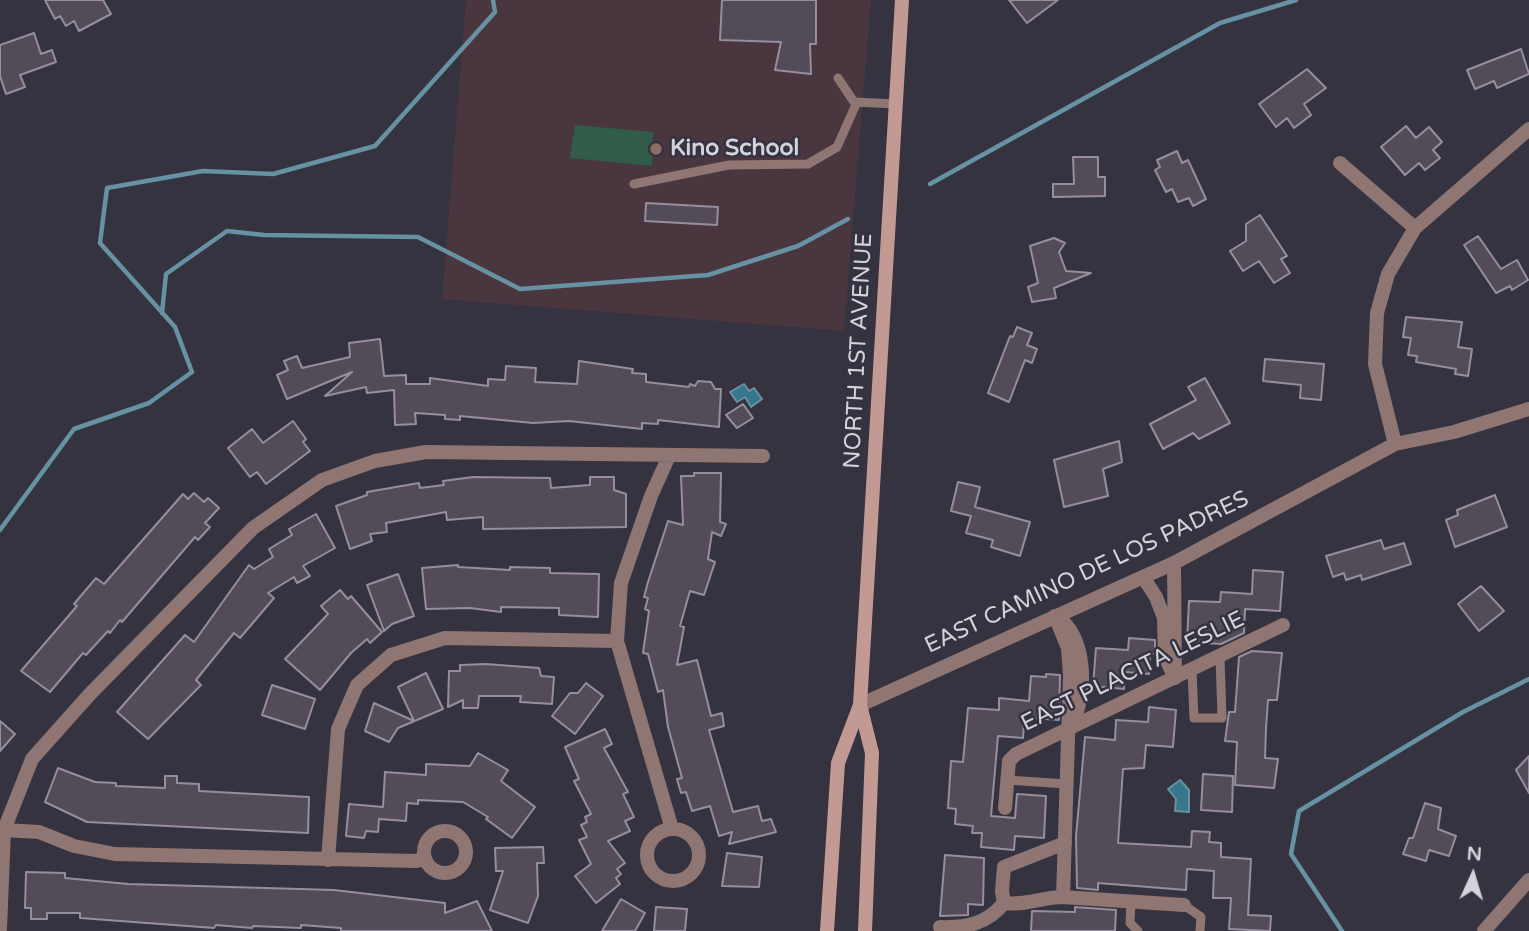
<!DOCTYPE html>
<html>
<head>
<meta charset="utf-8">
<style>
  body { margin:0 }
  #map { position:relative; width:1529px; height:931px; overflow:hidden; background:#353340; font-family:"Varela Round",sans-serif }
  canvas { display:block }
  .north { position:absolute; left:1438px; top:840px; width:70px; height:70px; -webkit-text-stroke:5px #353340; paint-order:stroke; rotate:4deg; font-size:19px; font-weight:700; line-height:28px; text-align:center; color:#d3d3db }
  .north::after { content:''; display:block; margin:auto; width:24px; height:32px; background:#d3d3db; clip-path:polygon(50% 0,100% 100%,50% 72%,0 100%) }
</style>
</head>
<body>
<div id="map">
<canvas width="1529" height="931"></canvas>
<div class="north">N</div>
</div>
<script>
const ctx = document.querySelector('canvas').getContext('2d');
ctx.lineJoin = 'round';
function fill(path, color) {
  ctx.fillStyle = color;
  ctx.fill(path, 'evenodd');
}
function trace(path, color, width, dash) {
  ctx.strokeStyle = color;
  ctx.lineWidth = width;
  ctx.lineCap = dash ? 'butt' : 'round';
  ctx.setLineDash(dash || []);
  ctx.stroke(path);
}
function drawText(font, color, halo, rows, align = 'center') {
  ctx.font = font + ' "Varela Round",sans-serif';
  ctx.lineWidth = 5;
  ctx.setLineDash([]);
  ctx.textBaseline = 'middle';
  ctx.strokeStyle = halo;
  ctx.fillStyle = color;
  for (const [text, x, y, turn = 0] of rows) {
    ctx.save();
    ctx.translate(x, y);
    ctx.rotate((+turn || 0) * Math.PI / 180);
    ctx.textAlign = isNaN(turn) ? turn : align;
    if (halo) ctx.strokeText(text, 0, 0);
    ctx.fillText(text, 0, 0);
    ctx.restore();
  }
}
fill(new Path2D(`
  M466 0H871L844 331 442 299Z`), '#49363f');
fill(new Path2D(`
  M575 125 653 132 652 166 570 158Z`), '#315c49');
const water = new Path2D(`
  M744 384 749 391 754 388 762 399 751 407 745 397 737 402 730 392Z
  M1180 780 1189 790V812L1175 811 1176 799 1168 789Z`);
fill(water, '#38768b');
trace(water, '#6692a3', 2);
trace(new Path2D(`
  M930 184 1220 23 1296 0
  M162 313 166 274 227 231 264 235 418 237 520 289 708 275 798 246 848 219
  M0 530 74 429 149 403 192 372 175 327 100 243 107 188 203 171 273 174 375 146 495 12 493 0
  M1342 931 1291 854 1299 811 1463 712 1529 679`), '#6692a3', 4.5);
const building = new Path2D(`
  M45 0H103L111 14 79 31 74 21 66 26 60 16 55 19Z
  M722 0H816V44H810L811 74 775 70 781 42 720 40Z
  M1009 0H1058L1027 23Z
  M34 33 41 54 52 50 56 62 20 75 25 87 6 94 0 76V45Z
  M1521 49 1529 74 1497 88 1494 81 1475 89 1467 70Z
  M1307 69 1326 88 1304 104 1311 115 1294 128 1287 118 1276 127 1259 104Z
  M1406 126 1416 138 1429 127 1442 142 1433 150 1440 158 1425 170 1419 163 1405 175 1381 147Z
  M1177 151 1182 163 1188 160 1206 199 1193 206 1189 198 1178 202 1172 189 1166 192 1155 170 1160 167 1157 160Z
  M1073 157H1098V177H1105V196L1053 197V184H1074Z
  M646 203 718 207 717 225 645 221Z
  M1260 215 1287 256 1281 259 1290 273 1274 283 1259 261 1243 271 1230 251 1246 241V224Z
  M1478 236 1501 269 1517 260 1528 280 1512 290 1510 286 1496 293 1464 245Z
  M1054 238 1065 243 1059 252 1066 271 1091 273 1054 288 1056 298 1032 302 1028 287 1038 283 1030 246Z
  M1406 317 1462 322 1458 347 1472 349 1468 376 1455 374 1456 369 1416 362 1417 356 1408 355 1411 338 1403 337Z
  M1017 327 1032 333 1027 345 1037 349 1032 363 1025 360 1009 402 988 393 1010 336 1013 337Z
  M380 339 384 376 406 375V384H430V378L488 386V379L505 380 506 366 536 368 535 382 577 384 579 361 633 369 632 373 646 374V382L689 387 690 384 695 386 698 381 711 382 715 389H721L719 427 658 420V424L642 423V429L569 421 533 423 460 416V420L445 419V415L415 413 416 424 395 425 394 390 367 393 366 387 325 396 352 372 287 399 277 375 288 370 284 361 297 356 302 368 350 357 349 343Z
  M1265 359 1324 364 1321 400 1300 398 1301 385 1263 381Z
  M1205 378 1230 423 1199 439 1193 433 1163 449 1150 424 1196 400 1188 387Z
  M743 404 753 418 737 428 726 415Z
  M293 421 306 439 303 442 310 451 266 484 257 472 250 477 228 448 252 429 263 443Z
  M1119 441 1122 462 1103 469 1108 496 1064 507 1054 460Z
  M694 473H721L720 522 726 524 721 536 712 532 708 559 715 562 704 595 690 591 680 626 684 627 677 665 697 660 711 716 722 713 724 726 709 730 733 812 758 806 762 821 771 819 776 832 729 844 732 832 719 836 710 806 692 811 686 792 681 793 677 779 682 778 668 727 663 690 658 692 648 654 643 653 649 611 645 609 648 598 644 597 648 582 668 521 683 525 681 476H694Z
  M473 477 550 478 551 488 590 485V477H614V490L626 494V527L483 529V517L447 520 446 512 386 523 387 532 370 534 372 541 350 549 336 506 367 495V492L419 483 420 488 444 485 443 481Z
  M958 482 980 487 975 507 1030 522 1020 556 991 547 993 540 966 533 971 516 951 511Z
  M194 493 204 502 208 498 219 508 205 523 210 527 198 540 195 537 122 622 120 620 110 633 108 631 86 655 83 653 50 692 21 671 77 606 74 604 96 578 104 584 183 494 188 499Z
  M1495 495 1507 527 1455 547 1446 520 1458 515 1457 510Z
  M316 514 335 548 303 566 310 576 297 583 294 577 268 593 274 598 240 638 234 633 196 680 201 685 148 739 117 712 185 635 194 642 249 565 254 569 273 557 269 549 292 535 289 529Z
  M1381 540 1384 549 1404 543 1411 564 1362 580 1361 575 1346 580 1344 573 1333 577 1326 556Z
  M458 565V567L510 570V567L550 568V573L599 574 598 617 559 615V608L501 607V612L470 608 426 609 422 568Z
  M1253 570 1283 572 1280 611 1245 609 1244 633 1221 644 1187 642 1189 601 1220 602 1221 592 1252 594Z
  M398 574 414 616 392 624 384 631 367 585Z
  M1481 586 1504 611 1479 631 1458 604Z
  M340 590 348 599 351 596 382 632 370 643 367 639 351 653 320 690 285 659 328 614 321 606Z
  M1129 638 1155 640V654H1150L1149 674 1125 672 1124 689 1093 686 1096 648 1128 650Z
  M1252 651 1282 653 1277 700H1268L1266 728 1265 758 1278 759 1274 788 1235 785 1237 742 1225 741 1229 712H1235L1239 657Z
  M486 664 539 668 541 676 554 677 552 704 520 702 521 696H479L478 708H463V700L448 707 449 671H460V665Z
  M426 673 443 709 398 728 389 742 365 731 374 703 414 721 398 687Z
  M1046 674 1060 675 1059 720 1031 718V723H1024L1023 738 998 736 991 816 1015 818 1017 794 1046 796 1044 838 1015 836 1014 850 981 847 982 833H972L973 826 955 824 956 809 948 808 951 761 963 762 968 708 999 710V698L1029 701 1031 676 1046 677Z
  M586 683 603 696 575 734 552 716 570 693H578Z
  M272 685 315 699 305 729 262 715Z
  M1149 707 1176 710 1173 747 1146 745 1144 768 1123 769 1118 843 1191 847 1192 831 1210 832 1209 842 1221 843V857L1251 859 1248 915 1271 916 1270 931 1229 929 1231 898H1213L1214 871 1187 869 1186 890 1098 883V890L1077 888 1076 836 1085 737 1115 740 1116 720 1148 722Z
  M0 721 15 734 0 751Z
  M605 729 612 744 604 748 628 792 623 794 634 817 625 821 630 831 608 841 625 863 617 869 621 874 616 878 620 884 596 903 575 876 591 864 579 840 587 837 581 825 587 822 585 817 591 814 574 781 579 779 565 747Z
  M478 753 508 770 501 781 535 807 512 838 486 819 488 817 463 802 418 800V804L407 803 406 821 379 819 378 832 366 831 364 838 346 836 349 804 383 807 385 772 426 775V764L470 766Z
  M1529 756V793L1516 770Z
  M58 768 95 782 116 783V786L165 788V776H177V783L199 784V791L309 797 308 833 87 822 45 802Z
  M1203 774 1233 776 1232 812 1201 810Z
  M1425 803 1441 808 1438 829 1456 836 1449 856 1429 850 1426 861 1403 854 1409 838H1413Z
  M543 847 544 863H537L538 896 528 923 490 910 503 871H496L495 848Z
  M727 853 762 857 759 887 722 886Z
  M945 855 984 858 983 905 968 904V915L940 916Z
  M26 872 65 873V878L128 884 334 890 445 903V913L477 901 492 931H341V928L301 925V928L253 926 252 928 216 925 214 928 80 918V913H47V919H31V908H25Z
  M621 899 645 913 635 931H602Z
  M656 907 687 909 685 931H654Z
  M1075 907 1116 910 1115 931H1031L1032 911 1075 912Z`);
fill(building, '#534c58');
trace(building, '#968e9c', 2);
trace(new Path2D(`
  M838 78 854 102 897 104
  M634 184 729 165 808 164 837 147 857 102
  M1192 670 1194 718H1222L1220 657
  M1007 780 1067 784
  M1131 901 1130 923 1138 931
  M1184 905 1201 917 1200 931`), '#8f7672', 9);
trace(new Path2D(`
  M1340 163 1415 228
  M1395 444 1375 364 1377 313 1388 274 1415 228 1529 129
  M669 456 651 496 621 583 617 641 672 829
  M1143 577 1156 597 1164 618 1165 657 1175 678 1174 563
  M860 705 1174 563 1395 444 1454 432 1529 409
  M1070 726C1088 699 1088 633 1055 616L1068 648 1070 676 1063 897 1184 905
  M1005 808 1009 761 1016 754 1283 625
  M647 855a26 26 0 1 1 52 0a26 26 0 1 1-52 0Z
  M4 830 39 832 74 846 115 854 416 861 425 858
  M424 852a21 21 0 1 1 42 0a21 21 0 1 1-42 0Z
  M328 860 338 729 357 685 391 655 445 638 617 641
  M1004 903 1002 891 1004 867 1065 843
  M1004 903C1024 906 1043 897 1063 897
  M940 927C966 928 987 924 1004 903
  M0 929 4 830 32 759 90 694 253 528 322 480 375 461 426 452 763 456
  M1484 931 1529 880`), '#8f7672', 14);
trace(new Path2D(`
  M827 931 838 763 860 705
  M865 931 872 753 860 705 902 0`), '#c29a93', 14);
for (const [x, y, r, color] of [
  [656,149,7,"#8d6e63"]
]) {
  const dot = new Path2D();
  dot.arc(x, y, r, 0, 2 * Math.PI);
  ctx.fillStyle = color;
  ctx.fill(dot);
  trace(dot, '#353340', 2.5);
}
drawText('bold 23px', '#d3d3db', '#353340', [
  ["Kino School",670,149]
], 'left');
drawText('23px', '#d3d3db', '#353340', [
  ["NORTH 1ST AVENUE",859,351,-87],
  ["EAST CAMINO DE LOS PADRES",1087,573,-25],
  ["EAST PLACITA LESLIE",1133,672,-26]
]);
</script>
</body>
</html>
